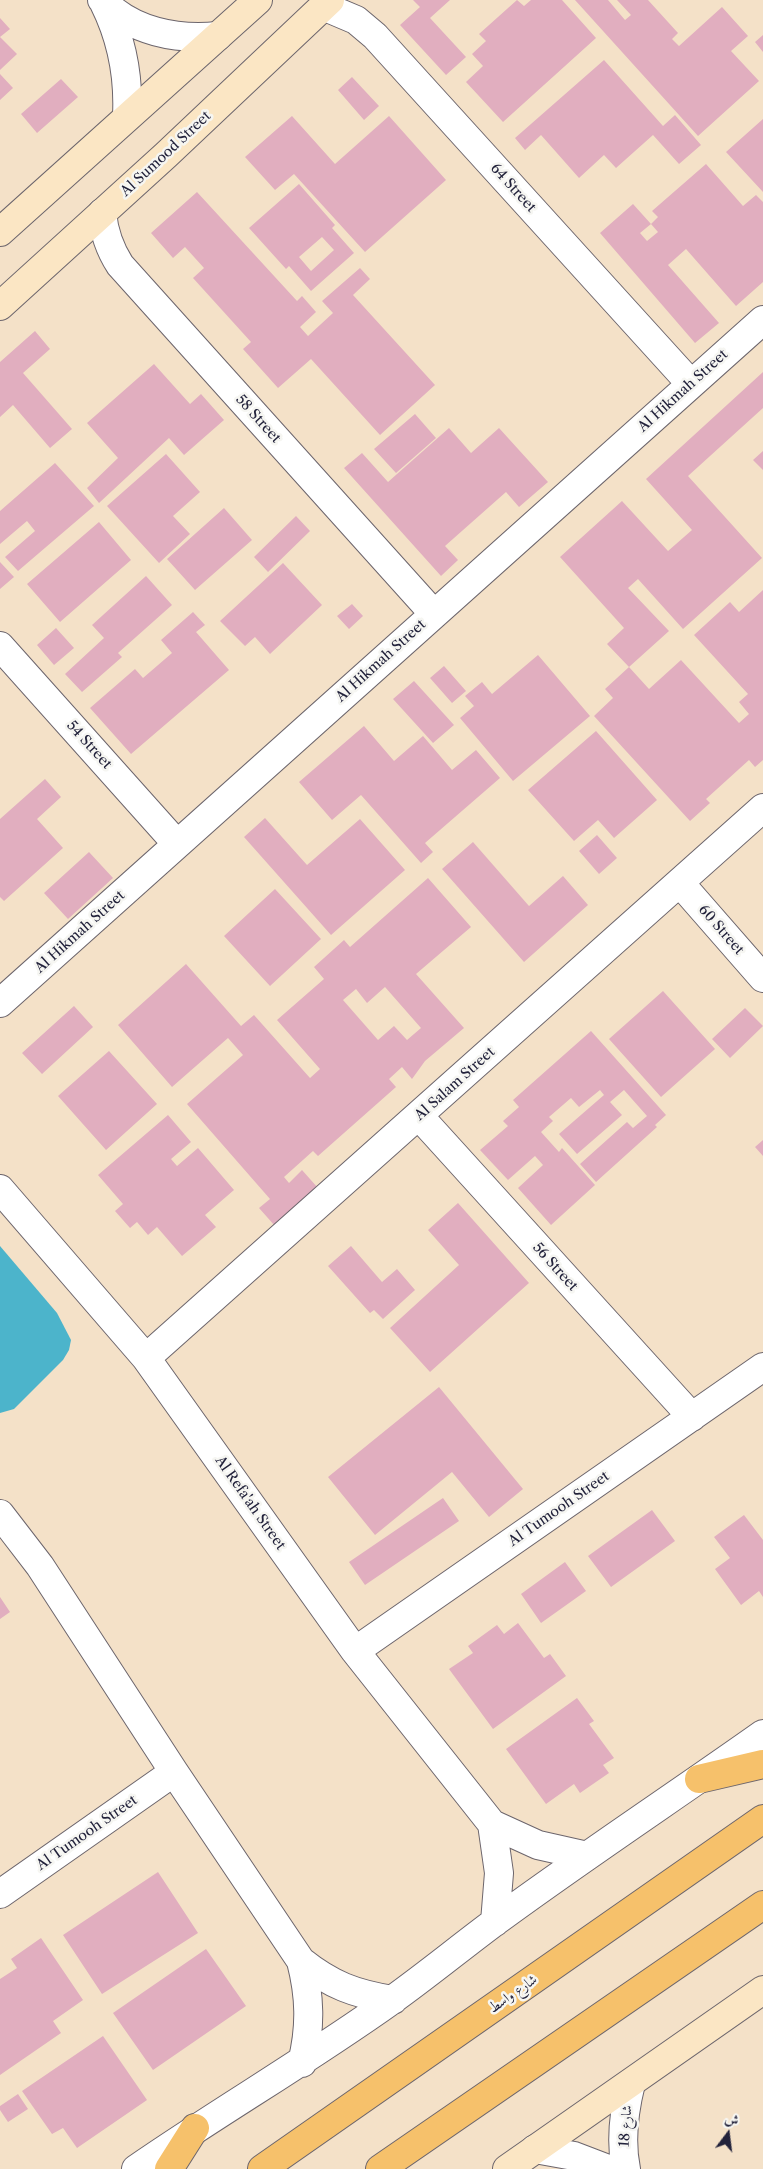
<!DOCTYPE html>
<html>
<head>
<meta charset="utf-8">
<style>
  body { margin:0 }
  #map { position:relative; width:763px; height:2169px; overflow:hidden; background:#f4e1c8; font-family:"Libre Caslon Text",Amiri,serif }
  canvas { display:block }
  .north { position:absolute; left:703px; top:2109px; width:50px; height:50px; -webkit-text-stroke:4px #f6f6f2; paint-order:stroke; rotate:15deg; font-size:14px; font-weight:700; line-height:20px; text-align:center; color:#22223b }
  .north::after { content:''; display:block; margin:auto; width:18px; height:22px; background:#22223b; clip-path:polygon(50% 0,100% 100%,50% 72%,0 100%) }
</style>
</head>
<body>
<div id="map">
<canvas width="763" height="2169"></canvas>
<div class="north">ش</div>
</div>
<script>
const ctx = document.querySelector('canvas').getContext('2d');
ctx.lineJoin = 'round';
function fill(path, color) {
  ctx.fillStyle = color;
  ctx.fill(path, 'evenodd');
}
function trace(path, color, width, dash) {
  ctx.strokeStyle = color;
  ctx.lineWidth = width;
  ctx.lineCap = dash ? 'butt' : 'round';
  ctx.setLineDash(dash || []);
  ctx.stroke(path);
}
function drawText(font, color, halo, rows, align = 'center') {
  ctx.font = font + ' "Libre Caslon Text",Amiri,serif';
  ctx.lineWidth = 5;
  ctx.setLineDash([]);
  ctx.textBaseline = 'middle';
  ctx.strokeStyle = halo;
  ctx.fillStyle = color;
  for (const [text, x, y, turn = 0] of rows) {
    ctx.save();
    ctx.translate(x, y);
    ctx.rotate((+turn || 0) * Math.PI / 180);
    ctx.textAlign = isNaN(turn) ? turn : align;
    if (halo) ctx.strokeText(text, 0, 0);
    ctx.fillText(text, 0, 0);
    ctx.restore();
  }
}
fill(new Path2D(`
  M0 1246 57 1313 71 1340 69 1350 63 1360 14 1409 0 1413Z`), '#4cb4cb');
fill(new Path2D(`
  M413 0H450L430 18 466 57 446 75 400 25 420 7Z
  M517 0 524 6 531 0H562L596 38 503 122 466 82 483 66 472 54 486 41 479 34Z
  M575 0H608L625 20 631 15 617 0H648L678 33 672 39 679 46 722 7 748 36 731 51 759 81 698 136Z
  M0 18 10 29 0 37 17 54 0 70Z
  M763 35V52L755 42Z
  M604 60 663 126 675 115 701 145 679 164 653 135 616 168 604 155 579 178 541 135 525 150 515 138Z
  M0 74 13 88 0 100Z
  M352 77 379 106 364 120 338 90Z
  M61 79 78 97 37 133 21 114Z
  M292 116 335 164 389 116 446 180 365 252 294 174 275 190 245 157Z
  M763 119V192L726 152Z
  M706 164 743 206 756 195 763 202V282L736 306 686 249 668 265 719 323 695 343 600 233 633 204 651 224 658 217 652 211ZM651 224 658 232 647 241 640 233Z
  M299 184 335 225 332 228 354 253 311 291 289 266 286 269 249 228ZM322 237 334 250 311 271 299 257Z
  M197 192 297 301 302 296 316 312 300 327 308 336 333 313 322 301 360 268 370 279 353 295 435 385 380 435 311 359 278 388 243 349 251 342 193 278 204 268 185 247 173 258 151 233Z
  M35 331 50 349 23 373 72 429 50 448 13 405 0 417V362Z
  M154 364 190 404 201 394 224 420 184 455 169 438 99 503 87 488 118 458 87 423Z
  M763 372V408L688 476 762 558 683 629 638 579 628 588 669 631 629 667 649 689 681 660 739 723 749 714 739 702 748 694 694 635 730 602 739 612 763 590V760L755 767 749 760 706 799 710 803 690 821 594 716 613 698 605 689 629 667 607 644 624 628 560 557 622 501 668 551 692 530 646 479Z
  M415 414 436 438 396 473 374 449Z
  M449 428 471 453 499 428 548 482 519 507 506 492 445 546 458 560 441 576 344 468 362 453 388 482Z
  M763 451V470L753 460Z
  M166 454 200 492 173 516 190 534 159 563 107 506Z
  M55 463 94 506 18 571 5 557 35 531 27 521 0 544V511Z
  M224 508 252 540 195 590 167 559Z
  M296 516 310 531 268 572 254 557Z
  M99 522 131 560 60 622 27 584Z
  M0 562 14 577 0 589Z
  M283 563 322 605 270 654 255 637 245 646 220 621Z
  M146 576 172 605 118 653 122 657 82 692 65 674 104 638 92 625Z
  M352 604 363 616 349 629 337 616Z
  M193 612 205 625 196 632 229 670 131 754 90 708 135 669 143 678 172 653 161 640Z
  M56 628 74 648 54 665 37 645Z
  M538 655 590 716 513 781 460 718 474 706 465 696 482 682 492 694Z
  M444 666 466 691 452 703 430 678Z
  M414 681 454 725 433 743 393 699Z
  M364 726 394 761 423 736 452 770 476 750 500 778 425 843 433 852 421 863 361 795 332 820 299 782Z
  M596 731 657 800 614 838 598 820 574 841 528 790Z
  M45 779 61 797 37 819 63 848 4 901 0 897V819Z
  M265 818 307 865 360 819 405 870 331 935 244 837Z
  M597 835 617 858 599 874 579 851Z
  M473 842 529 906 563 876 588 905 524 962 442 869Z
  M89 852 113 878 68 919 44 893Z
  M428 878 471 927 416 974 464 1028 425 1061 412 1079 402 1067 389 1079 396 1087 318 1156 313 1151 284 1177 289 1183 302 1170 318 1188 275 1226 259 1208 270 1199 187 1104 243 1055 228 1038 172 1087 118 1025 186 964 241 1026 254 1015 310 1078 320 1069 277 1020 324 979 314 967 344 940 350 947ZM385 987 421 1028 407 1040 394 1026 378 1040 343 1000 356 989 367 1003Z
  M275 889 321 939 270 986 224 936Z
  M663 991 715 1049 661 1097 609 1039Z
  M74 1006 93 1027 42 1074 22 1053Z
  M745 1008 763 1026 730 1058 712 1039Z
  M591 1031 666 1115 655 1125 657 1127 596 1182 580 1164 627 1122 633 1128 647 1116 624 1090 610 1102 622 1115 577 1154 559 1134 604 1095 600 1090 579 1107 571 1098 549 1117 553 1121 541 1132 559 1152 562 1148 595 1185 551 1225 518 1188 543 1165 535 1156 508 1180 480 1150 508 1126 503 1121 519 1107 513 1100Z
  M109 1051 157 1104 106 1150 58 1096Z
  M168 1115 191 1142 171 1159 177 1166 198 1148 234 1190 205 1215 216 1227 182 1256 157 1227 148 1235 137 1222 130 1228 115 1211 123 1204 98 1175Z
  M763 1140V1156L755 1147Z
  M458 1203 529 1283 430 1372 390 1328 459 1265 428 1230Z
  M351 1246 382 1282 397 1269 415 1290 383 1319 374 1310 370 1313 328 1266Z
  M439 1387 523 1489 489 1517 452 1472 375 1535 328 1477Z
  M443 1498 459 1521 365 1585 349 1562Z
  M652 1510 675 1541 611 1587 588 1556Z
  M744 1515 763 1540V1597L759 1591 741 1605 715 1569 730 1558 714 1537Z
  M565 1562 586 1591 541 1623 521 1594Z
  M0 1597 10 1612 0 1619Z
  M518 1623 544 1658 550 1654 566 1676 493 1729 449 1669 473 1653 468 1646 497 1625 504 1634Z
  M577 1698 594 1721 589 1724 614 1758 603 1765 609 1773 580 1793 574 1784 546 1804 506 1749Z
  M158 1872 198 1933 102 1994 63 1935Z
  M41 1938 83 2000 53 2021 61 2033 0 2075V1979L17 1968 11 1959Z
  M206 1949 246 2006 153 2070 113 2013Z
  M103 2036 147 2100 77 2148 63 2128 52 2134 22 2091Z
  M18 2094 28 2109 8 2122 0 2110V2106Z`), '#e1aebf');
const street = new Path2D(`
  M102 0C132 32 177 40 218 36
  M104 3C122 39 129 75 127 116
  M323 6 356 20 375 36 691 384
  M102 213C104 233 109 248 120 265L434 614
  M0 646 177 844
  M680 883 763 978
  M0 1003 763 320
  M419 1116 692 1417
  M0 1189 146 1358 355 1651 492 1824 538 1845 587 1856
  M146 1358 763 808
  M0 1514 40 1566 174 1772 301 1961C331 1985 355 1994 393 2000
  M355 1651 763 1367
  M492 1824 499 1873 495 1922
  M0 1894 174 1772
  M301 1961C310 1996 311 2027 302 2063
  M535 2149 574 2156 608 2169
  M136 2169C220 2111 308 2060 392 2000 427 1975 461 1947 496 1921 583 1857 674 1797 763 1734
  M626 2169C620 2140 624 2111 631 2083`);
const secondary = new Path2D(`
  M0 232 258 0
  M0 306 166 155 330 0
  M507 2169 763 1990`);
const highway = new Path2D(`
  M699 1779 763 1764
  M169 2169 195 2128
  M262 2169 763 1819
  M380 2169 763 1905`);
trace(street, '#6c656c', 30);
trace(secondary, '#6c656c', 30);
trace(highway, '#6c656c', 30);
trace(street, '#fff', 28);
trace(secondary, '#fbe6c4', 28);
trace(highway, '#f6c16b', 28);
drawText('14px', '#22223b', '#f6f6f2', [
  ["Al Sumood Street",166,154,-43],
  ["64 Street",513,188,48],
  ["Al Hikmah Street",683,391,-42],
  ["58 Street",258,419,48],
  ["Al Hikmah Street",381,661,-42],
  ["54 Street",89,745,48],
  ["60 Street",721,930,49],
  ["Al Hikmah Street",80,932,-42],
  ["Al Salam Street",455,1084,-42],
  ["56 Street",555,1267,48],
  ["Al Refa'ah Street",250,1503,55],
  ["Al Tumooh Street",559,1509,-35],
  ["Al Tumooh Street",87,1833,-35],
  ["شارع واسط",513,1994,-35],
  ["شارع 18",626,2126,-86]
]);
</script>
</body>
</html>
